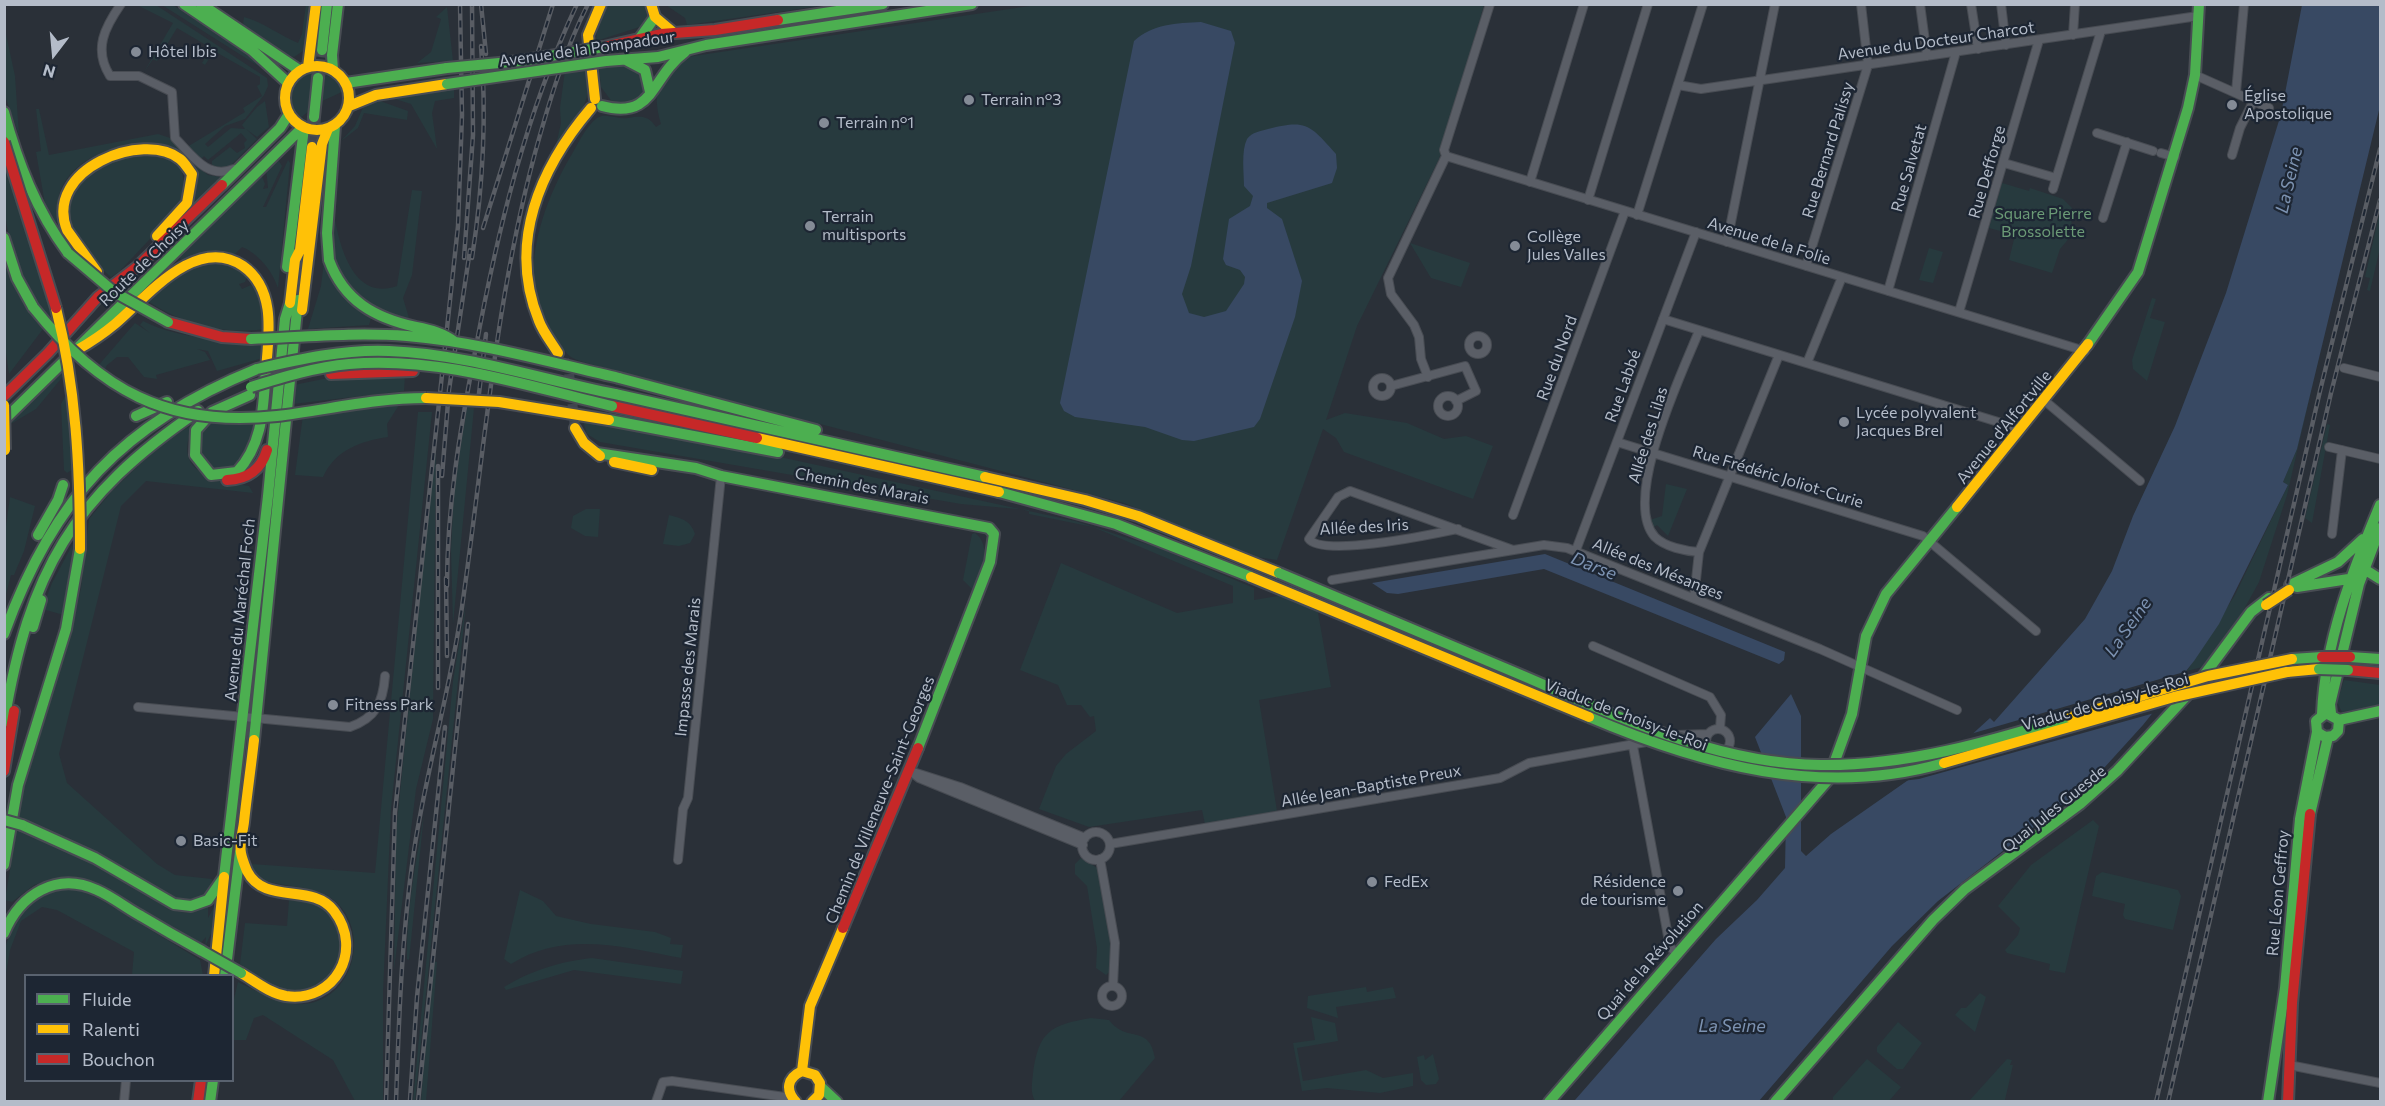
<!DOCTYPE html>
<html>
<head>
<meta charset="utf-8">
<style>
  body { margin:0 }
  #map { position:relative; width:2385px; height:1106px; overflow:hidden; background:#2a3038; font-family:Commissioner,sans-serif }
  canvas { display:block }
  .frame { position:absolute; inset:0; border:6px solid #b4bcc9; pointer-events:none }
  .legend { position:absolute; left:24px; top:974px; width:210px; height:108px; box-sizing:border-box; background:#1d2633; border:2px solid #59626f; margin:0; padding:8px 10px; list-style:none; font-size:18px; color:#b4bcc9 }
  .legend li { display:flex; align-items:center; gap:12px; height:30px }
  .legend b { width:30px; border:2px solid #59626f }
  .north { position:absolute; left:24px; top:24px; width:60px; height:60px; -webkit-text-stroke:4px #1d2633; paint-order:stroke; rotate:196deg; font-size:16px; font-weight:700; line-height:24px; text-align:center; color:#b4bcc9 }
  .north::after { content:''; display:block; margin:auto; width:21px; height:27px; background:#b4bcc9; clip-path:polygon(50% 0,100% 100%,50% 72%,0 100%) }
</style>
</head>
<body>
<div id="map">
<canvas width="2385" height="1106"></canvas>
<div class="frame"></div>
<ul class="legend">
<li><b style="height:8px;background:#4caf50"></b>Fluide</li>
<li><b style="height:8px;background:#ffc107"></b>Ralenti</li>
<li><b style="height:8px;background:#c62828"></b>Bouchon</li>
</ul>
<div class="north">N</div>
</div>
<script>
const ctx = document.querySelector('canvas').getContext('2d');
ctx.lineJoin = 'round';
function fill(path, color) {
  ctx.fillStyle = color;
  ctx.fill(path, 'evenodd');
}
function trace(path, color, width, dash) {
  ctx.strokeStyle = color;
  ctx.lineWidth = width;
  ctx.lineCap = dash ? 'butt' : 'round';
  ctx.setLineDash(dash || []);
  ctx.stroke(path);
}
function drawText(font, color, halo, rows, align = 'center') {
  ctx.font = font + ' Commissioner,sans-serif';
  ctx.lineWidth = 4.5;
  ctx.setLineDash([]);
  ctx.textBaseline = 'middle';
  ctx.strokeStyle = halo;
  ctx.fillStyle = color;
  for (const [text, x, y, turn = 0] of rows) {
    ctx.save();
    ctx.translate(x, y);
    ctx.rotate((+turn || 0) * Math.PI / 180);
    ctx.textAlign = isNaN(turn) ? turn : align;
    if (halo) ctx.strokeText(text, 0, 0);
    ctx.fillText(text, 0, 0);
    ctx.restore();
  }
}
fill(new Path2D(`
  M1043 4 1484 5 1439 159 1357 326 1326 420 1345 413 1407 423 1444 439 1466 436 1493 446 1473 499 1344 452 1336 438 1323 429 1277 560 1257 557 1124 503 601 367C592 364 579 362 571 357 566 354 560 344 556 339 513 288 540 210 569 159 577 146 585 127 597 118 606 112 618 120 628 118 641 116 648 115 656 127L661 124C651 90 659 77 687 57Z
  M137 5H156L267 78 268 86 264 95 245 119 225 126 205 144 208 147 231 128 245 129 242 125 257 107 265 101 269 127 257 137 246 129 257 139 228 168 212 167V161L230 147 237 153 245 148 244 143 247 140 241 133 208 160 204 156 200 160 187 147 245 112 243 108 262 96 257 86 260 84V77L214 51 205 65 202 63 211 48 177 28 157 61 153 59 144 72 173 23Z
  M162 5H173L215 33H220L272 71 271 74Z
  M306 5H309L303 51 294 57 285 54 243 24 244 17C263 22 279 35 298 43L302 34Z
  M607 5H644L648 18 646 25 596 41 597 26Z
  M666 5H827L687 25 685 18Z
  M447 7 453 61 417 63 431 52 441 19 436 17Z
  M4 25 15 76 19 135 5 96Z
  M626 65 642 73 644 94 637 103 616 107 601 87 599 68Z
  M565 70H588C592 107 577 115 556 145L561 123 560 108Z
  M312 71V75L326 77 327 72 340 83 344 91 320 102 299 119C282 103 289 75 312 71Z
  M454 88V98L435 101 432 113 437 149 411 104 392 98Z
  M380 101 408 111 407 120 364 113 358 128 341 141 355 126 364 105Z
  M36 109H39L49 155 158 134 170 138 190 158 187 161C154 132 85 145 63 185 57 195 57 210 57 222L51 220 45 204 36 152 41 151Z
  M164 155 180 166C186 183 186 194 177 210L119 272 111 277C81 250 44 206 89 174 100 166 109 160 122 157 135 155 151 156 164 155Z
  M277 158 282 166 263 207H266L288 160 290 163 278 288C273 272 258 253 242 247L232 257 215 253 138 298 167 265 183 261 178 256 261 174 265 184 263 189 268 188 266 168Z
  M4 160 53 320 54 328C31 294 8 254 5 211 3 194 5 177 4 160Z
  M194 163 208 175 222 177 195 204H191L190 166Z
  M2002 183 2029 191 2030 188 2063 199 2072 208 2071 236 2060 249 2052 273 2009 260 2015 235 1989 228Z
  M412 190 422 191 412 275 403 298 409 318 376 310 356 298 335 269 331 220H335C341 251 355 301 397 286Z
  M2380 211V248L2370 291 2367 290 2370 278 2365 277Z
  M1410 243 1470 263 1461 287 1431 278Z
  M1929 248 1943 252 1933 283 1919 280Z
  M4 260 25 307 43 329 9 374 4 339Z
  M217 262 234 266 247 277 245 282 239 284 242 289 251 285 259 289 265 329C222 335 182 324 146 300L198 264Z
  M324 262C332 289 350 301 371 318L369 325 308 329 321 286Z
  M2152 298 2156 299 2150 318 2165 322 2147 381 2133 369 2132 360Z
  M143 321C180 340 224 339 264 341L263 358 217 371 208 351 197 349 205 352 210 360 156 375 157 379 144 377 128 357H117L106 366 105 374 97 367 135 323 150 333 140 325Z
  M2325 331 2287 495 2259 582 2214 664 2187 671 2235 595 2288 485 2283 482 2297 449Z
  M64 370 65 374 36 409 9 425V420Z
  M405 374 404 391 293 404 294 385 333 377Z
  M68 391 78 466 67 473 64 470 61 404Z
  M399 405 387 424 388 437C361 441 335 450 323 477L295 475 303 415Z
  M467 407 474 408 453 624 451 550 454 488Z
  M418 412H432L391 809 383 992V1101H355L333 1060 263 1015 254 1018 246 1040H233V1003L238 982C255 990 274 1002 294 1004 346 1009 372 943 340 906 319 881 282 891 255 876L252 864 375 873Z
  M582 418 697 439 1075 521 1159 548 1254 588V600L1314 590 1331 687 1259 700 1277 811 1205 824 1202 810 1089 827 1039 809 1056 766 1066 754 1096 731 1094 716 1090 717 1081 705H1067L1058 685 1020 670 1061 563 1177 613 1233 603V586L1093 527 1029 514V510L961 504 600 442 587 434Z
  M208 420 255 421 251 449 229 470 210 468 198 455 200 434Z
  M2327 424 2330 425 2312 523 2305 518Z
  M190 426 193 427C171 473 216 481 249 486L253 493 146 481 121 506 59 754 67 783 157 864 175 875 212 879 211 893 187 902 168 896 17 817 28 768 71 633 81 588 89 519 111 492 142 462 166 441Z
  M436 438 433 719 416 789 394 970 396 832Z
  M1666 484 1687 489 1668 536 1657 525 1652 528 1650 520 1662 516Z
  M10 497 35 506 24 551 14 575H11L5 598 4 540Z
  M586 509H600L598 537 585 536 571 528 573 516Z
  M669 515C682 518 691 521 695 534L690 543 679 546 663 544Z
  M975 533C992 545 984 576 972 589L963 580 972 534Z
  M76 538 64 615 42 609 52 583Z
  M466 603 415 1101H413L453 681Z
  M2344 680 2380 685V706L2342 712 2337 702Z
  M424 814 409 960 407 959C406 911 416 862 424 814Z
  M2093 820 2099 826 2065 973 2049 970 2050 964 2007 953 2005 950 2018 935 2020 928 1998 906 2031 865Z
  M17 828 99 865 170 910 187 913 208 905V918L216 903 213 929 205 947 206 937 198 946 115 895 51 879 34 885 12 902 5 900Z
  M1081 858 1099 869 1112 946 1110 971 1106 975 1096 968 1097 948 1087 886 1075 874V864Z
  M2102 872 2178 890 2181 896 2173 930 2125 919 2123 915 2125 904 2092 896 2096 876Z
  M43 890H78L100 899 200 960 203 975H132L134 952 57 910 42 907 21 921 10 950 5 979V948L17 911Z
  M520 890 543 901 556 916 591 924 655 932 671 938 670 944 683 945 681 958C624 947 564 930 511 964L504 959Z
  M289 900C300 901 311 902 321 907 365 929 335 997 288 991 271 989 254 973 240 964L245 923 287 926Z
  M592 958 683 971 681 984 574 970 506 990 504 987C533 970 558 962 592 958Z
  M432 961 437 962 426 1101H421Z
  M1366 987 1367 992 1393 987 1396 998 1336 1007 1338 1018 1307 1008 1308 996Z
  M1980 993 1986 997 1975 1032 1955 1015 1961 1008H1966Z
  M1311 1017 1335 1023 1338 1041 1297 1048 1303 1081 1366 1070 1383 1078 1413 1073V1086L1380 1093 1327 1088 1302 1091 1293 1043 1315 1040Z
  M1091 1018 1109 1020C1127 1044 1149 1023 1155 1058L1119 1101H1035C1030 1092 1032 1084 1033 1073 1039 1031 1050 1025 1091 1018Z
  M1898 1022 1922 1043 1903 1069H1897L1877 1052V1047Z
  M1433 1054 1439 1079 1436 1084 1426 1085 1421 1080 1417 1057 1424 1055 1425 1060Z
  M1867 1059 1901 1087 1889 1101H1833V1097Z
  M2007 1059 2012 1060 2010 1065H2013L2005 1100 1969 1101Z`), '#273a3e');
fill(new Path2D(`
  M2302 5H2380V106L2297 449 2283 482 2288 485 2219 624 2194 661 2143 725 2094 779 2074 796 1938 901 1892 946 1759 1101 1567 1102 1575 1100 1716 939 1757 900 1785 868 1786 817 1755 737 1791 694 1801 716V851L1806 856 1831 834 1967 739 1990 718 1994 722 2085 619 2112 571 2133 516 2175 426 2226 293 2281 114Z
  M1201 22 1231 31 1235 43 1191 266 1182 294 1189 313 1204 317 1226 311 1244 284 1245 277 1240 270 1226 265 1223 259 1229 219 1250 206 1253 196 1244 186C1244 173 1241 151 1247 139 1252 132 1261 131 1268 129 1307 119 1310 125 1336 154L1337 168 1332 183 1267 203V208L1282 219 1302 281 1295 317 1260 419 1254 427 1194 441 1182 440 1145 427 1075 417 1064 411 1060 403 1134 41C1153 24 1176 23 1201 22Z
  M1545 554 1785 652 1784 660 1779 664 1544 569 1398 594 1387 593 1372 583Z`), '#384963');
fill(new Path2D(`
  M2191 670 2158 712 1919 779 1902 781 1967 735Z`), '#2a3038');
trace(new Path2D(`
  M564 360 569 373 575 428`), '#3f454e', 10, [10, 5]);
trace(new Path2D(`
  M318 78 322 50
  M312 147 314 117`), '#3f454e', 14, [14, 7]);
const street = new Path2D(`
  M121 4C105 27 93 49 110 76H139L172 92 175 138C192 155 207 180 234 169
  M1920 4 1927 56
  M1971 4 1978 49
  M2001 4 2006 45
  M2073 35 2075 4
  M2195 75 2269 108
  M1678 85 1701 89 2198 16
  M2236 92 2244 4
  M2097 133 2153 151
  M2161 153 2175 157
  M2232 155 2240 128 2254 100
  M1446 156 2085 351
  M2004 163 2056 178
  M1530 182 1584 4
  M2053 189 2101 31
  M1588 200 1648 4
  M1637 215 1703 4
  M2103 218 2127 142
  M1727 242 1775 4
  M1806 266 1868 65 1861 4
  M1888 291 1956 52
  M1959 312 2039 40
  M1663 319 2021 429
  M1469 345a9 9 0 1 1 18 0a9 9 0 1 1-18 0Z
  M1807 363 1842 277
  M2344 368 2380 377
  M1428 377 1421 359 1419 337 1414 325 1391 294 1388 278 1446 156 1444 150 1490 4
  M1373 387a9 9 0 1 1 18 0a9 9 0 1 1-18 0Z
  M1391 386 1465 366 1476 391 1456 401
  M1438 406a10 10 0 1 1 20 0a10 10 0 1 1-20 0Z
  M2045 401 2140 481
  M1617 442 1923 536 2036 631
  M2329 447 2380 459
  M1513 515 1625 211
  M1458 529C1434 534 1322 558 1309 539L1338 497 1350 491 1513 550
  M2332 534 2342 450
  M1576 550 1696 232
  M1699 552C1685 551 1665 547 1655 537 1621 500 1682 373 1699 331
  M1332 580 1544 545 1567 548 1820 649 1957 710
  M1694 598 1699 552 1779 355
  M1593 646 1710 697 1721 715 1720 728
  M138 707 350 727C376 718 383 702 385 676
  M1706 741a12 12 0 1 1 24 0a12 12 0 1 1-24 0Z
  M1675 735 1708 734
  M1633 746 1670 947 1676 953
  M909 770 919 778 1083 845
  M910 771 960 787 1085 838
  M1082 846a14 14 0 1 1 28 0a14 14 0 1 1-28 0Z
  M1110 844 1500 778 1529 763 1646 742
  M1100 859 1115 943 1113 986
  M678 860 683 809 688 798 721 476
  M1102 996a10 10 0 1 1 20 0a10 10 0 1 1-20 0Z
  M2289 1065 2380 1083
  M124 1102 126 1080
  M656 1102 663 1082 672 1081 792 1098`);
const fast = new Path2D(`
  M184 4 252 50 288 83
  M201 4 299 70
  M778 20 883 4
  M640 38 655 17
  M322 50 327 4
  M626 60 645 70 650 92
  M606 61 658 57 706 45 972 4
  M333 70 332 55 338 4
  M346 83 447 68
  M602 106C655 120 650 78 685 52
  M4 112C18 163 36 210 68 253
  M314 117 318 78
  M222 185 280 128 289 114
  M4 238 17 278 33 307
  M329 260 327 233 335 126
  M287 267 304 128
  M2088 344 2138 272 2188 108 2195 75 2199 4
  M619 378 816 430
  M615 394 985 477
  M250 395 212 412 196 430 195 455 211 475 237 472C264 443 263 406 266 369
  M136 416 167 402
  M4 420 303 127
  M609 420 778 452
  M597 453 696 468 721 476 989 528 994 534 990 562 918 748
  M999 492 1116 524 1251 577
  M38 535 58 500 63 485
  M2364 569 2380 579
  M2290 585 2338 562 2363 539
  M2297 587 2355 578
  M33 627 41 600
  M4 634C53 498 123 423 257 369
  M2350 657 2380 659
  M2292 659 2322 657
  M2202 678 2251 612 2269 598
  M2331 713 2330 704 2359 584 2380 528
  M2322 714C2325 641 2352 572 2380 505
  M2339 720 2380 711
  M4 722C29 572 72 497 198 411
  M254 740 298 300
  M2310 814 2328 737
  M22 825 95 858 174 904 191 906 208 900 224 877 268 496 285 319 290 303
  M4 865 18 785 66 629 80 549
  M4 933C20 895 56 871 97 890 113 897 126 908 141 916 161 928 182 940 202 951
  M225 976 240 852
  M821 1087 837 1102
  M210 1102 213 1080
  M1549 1102 1828 780 1852 714 1866 636 1886 594 1957 507
  M1775 1102 1933 920 1965 889 2080 804 2117 771 2190 692
  M2268 1102 2285 988 2300 819 2317 732 2316 721 2326 713 2339 720 2338 731 2333 736 2325 737 2317 732`);
const slow = new Path2D(`
  M651 4 655 17 674 33
  M285 98a32 32 0 1 1 64 0a32 32 0 1 1-64 0Z
  M308 67 316 4
  M595 99 588 35 601 4
  M349 106 376 95 447 84
  M97 272 67 230C43 169 144 130 180 159 185 163 188 169 192 174L187 203 157 236
  M290 303 295 260 300 250 312 147
  M302 310 322 144 328 129
  M77 350C91 342 103 334 115 324 147 297 196 234 243 266 276 289 269 334 266 369
  M558 353C552 343 543 332 539 321 507 243 540 168 591 108
  M575 428 584 443 600 456
  M757 438 999 492
  M614 462 652 470
  M985 477 1085 500 1138 516 1279 573
  M1957 507 2088 344
  M2287 672 2319 669
  M241 973C255 981 269 993 286 996 335 1003 364 950 334 911 312 882 265 906 247 871 245 866 242 859 241 853 239 844 243 831 244 822 247 794 251 767 254 740
  M214 976 224 877
  M802 1071 810 1006 843 928
  M796 1102C785 1090 787 1078 802 1071L815 1075 820 1083 819 1095 812 1102`);
const jam = new Path2D(`
  M604 47 661 34 715 30 778 20
  M168 322 222 337 251 339
  M331 374 413 371
  M4 396 48 353 98 297 137 267 222 185
  M612 406 757 438
  M227 480C248 479 261 470 267 450
  M2348 670 2380 673
  M4 771 14 711
  M843 928 918 748
  M198 1102 201 1080
  M2288 1102 2292 1003 2310 814`);
trace(street, '#484c53', 10);
trace(fast, '#484c53', 14);
trace(slow, '#484c53', 14);
trace(jam, '#484c53', 14);
trace(street, '#5a5e66', 8);
trace(fast, '#4caf50', 10);
trace(slow, '#ffc107', 10);
trace(jam, '#c62828', 10);
const rail = new Path2D(`
  M481 4 486 54
  M483 228 553 4
  M464 258 473 135 472 4
  M472 258C483 187 487 118 481 46
  M478 402 486 334
  M442 476 449 390 470 250
  M446 578 447 656
  M447 586C447 506 460 430 475 352 497 233 525 115 577 4
  M438 688V466
  M410 1100 417 997 445 727
  M386 1102 395 812 458 226 462 115 460 4
  M396 1102C399 1014 402 925 416 838 429 761 451 685 462 607 484 455 495 302 535 153 549 102 564 52 588 4
  M418 1102 468 624
  M2156 1102 2320 391 2380 149
  M2168 1102 2331 393 2380 200`);
trace(rail, '#595d64', 4.5);
trace(rail, '#1d2633', 2, [7]);
const fastBridge = new Path2D(`
  M447 68 520 61 604 47
  M447 84 606 61
  M68 253 114 292 168 322
  M329 260C344 301 375 318 416 327 431 330 443 333 455 342
  M33 307C99 390 168 428 277 416 327 410 375 398 426 398
  M251 339C303 337 355 332 407 336 479 342 549 362 619 378
  M257 369C300 359 345 349 389 351 466 354 540 379 615 394
  M251 387C283 377 316 367 349 364 438 356 527 386 612 406
  M1279 573C1357 606 1436 639 1514 672 1611 713 1713 764 1821 765 1907 766 1988 742 2070 717
  M2319 669 2348 670
  M1589 717C1702 765 1821 798 1944 763
  M4 820 22 825
  M202 951 241 973`);
const slowBridge = new Path2D(`
  M56 308C76 387 80 468 80 549
  M426 398 499 402 609 420
  M4 405 5 450
  M1251 577 1589 717
  M2266 605 2289 590
  M2070 717 2208 676 2292 659
  M1944 763 2174 697 2287 672`);
const jamBridge = new Path2D(`
  M4 142 56 308
  M2322 657H2350`);
trace(fastBridge, '#484c53', 14, []);
trace(slowBridge, '#484c53', 14, []);
trace(jamBridge, '#484c53', 14, []);
trace(fastBridge, '#4caf50', 10);
trace(slowBridge, '#ffc107', 10);
trace(jamBridge, '#c62828', 10);
for (const [x, y, r, color] of [
  [136,52,6,"#848b96"],
  [969,100,6,"#848b96"],
  [2232,105,6,"#848b96"],
  [824,123,6,"#848b96"],
  [810,226,6,"#848b96"],
  [1515,246,6,"#848b96"],
  [1844,422,6,"#848b96"],
  [333,705,6,"#848b96"],
  [181,841,6,"#848b96"],
  [1372,882,6,"#848b96"],
  [1678,891,6,"#848b96"]
]) {
  const dot = new Path2D();
  dot.arc(x, y, r, 0, 2 * Math.PI);
  ctx.fillStyle = color;
  ctx.fill(dot);
  trace(dot, '#1d2633', 2);
}
drawText('16px', '#b4bcc9', '#1d2633', [
  ["Avenue du Docteur Charcot",1936,41,-8],
  ["Avenue de la Pompadour",587,49,-8],
  ["Rue Bernard Palissy",1828,150,-73],
  ["Rue Salvetat",1909,168,-74],
  ["Rue Defforge",1987,172,-74],
  ["Avenue de la Folie",1769,241,17],
  ["Route de Choisy",144,263,-44],
  ["Rue du Nord",1557,358,-70],
  ["Rue Labbé",1623,386,-70],
  ["Avenue d'Alfortville",2004,427,-51],
  ["Allée des Lilas",1648,435,-73],
  ["Rue Frédéric Joliot-Curie",1778,477,17],
  ["Chemin des Marais",862,486,11],
  ["Allée des Iris",1364,527,-3],
  ["Allée des Mésanges",1658,569,22],
  ["Avenue du Maréchal Foch",240,610,-84],
  ["Impasse des Marais",688,667,-84],
  ["Viaduc de Choisy-le-Roi",2105,702,-16],
  ["Viaduc de Choisy-le-Roi",1626,715,21],
  ["Allée Jean-Baptiste Preux",1371,786,-10],
  ["Chemin de Villeneuve-Saint-Georges",880,800,-68],
  ["Quai Jules Guesde",2054,809,-39],
  ["Rue Léon Geffroy",2278,893,-85],
  ["Quai de la Révolution",1650,961,-49]
]);
drawText('16px', '#b4bcc9', '#1d2633', [
  ["Hôtel Ibis",148,52],
  ["Église",2244,96],
  ["Apostolique",2244,114],
  ["Terrain n°3",981,100],
  ["Terrain n°1",836,123],
  ["Terrain",822,217],
  ["multisports",822,235],
  ["Collège",1527,237],
  ["Jules Valles",1527,255],
  ["Lycée polyvalent",1856,413],
  ["Jacques Brel",1856,431],
  ["Fitness Park",345,705],
  ["Basic-Fit",193,841],
  ["FedEx",1384,882],
  ["Résidence",1666,882,"right"],
  ["de tourisme",1666,900,"right"]
], 'left');
drawText('16px', '#6b9a76', '#1d2633', [
  ["Square Pierre",2043,214],
  ["Brossolette",2043,232]
]);
drawText('italic 18px', '#7c92b1', '#1d2633', [
  ["La Seine",2289,180,-77],
  ["Darse",1594,566,22],
  ["La Seine",2128,627,-55],
  ["La Seine",1732,1026]
]);
</script>
</body>
</html>
